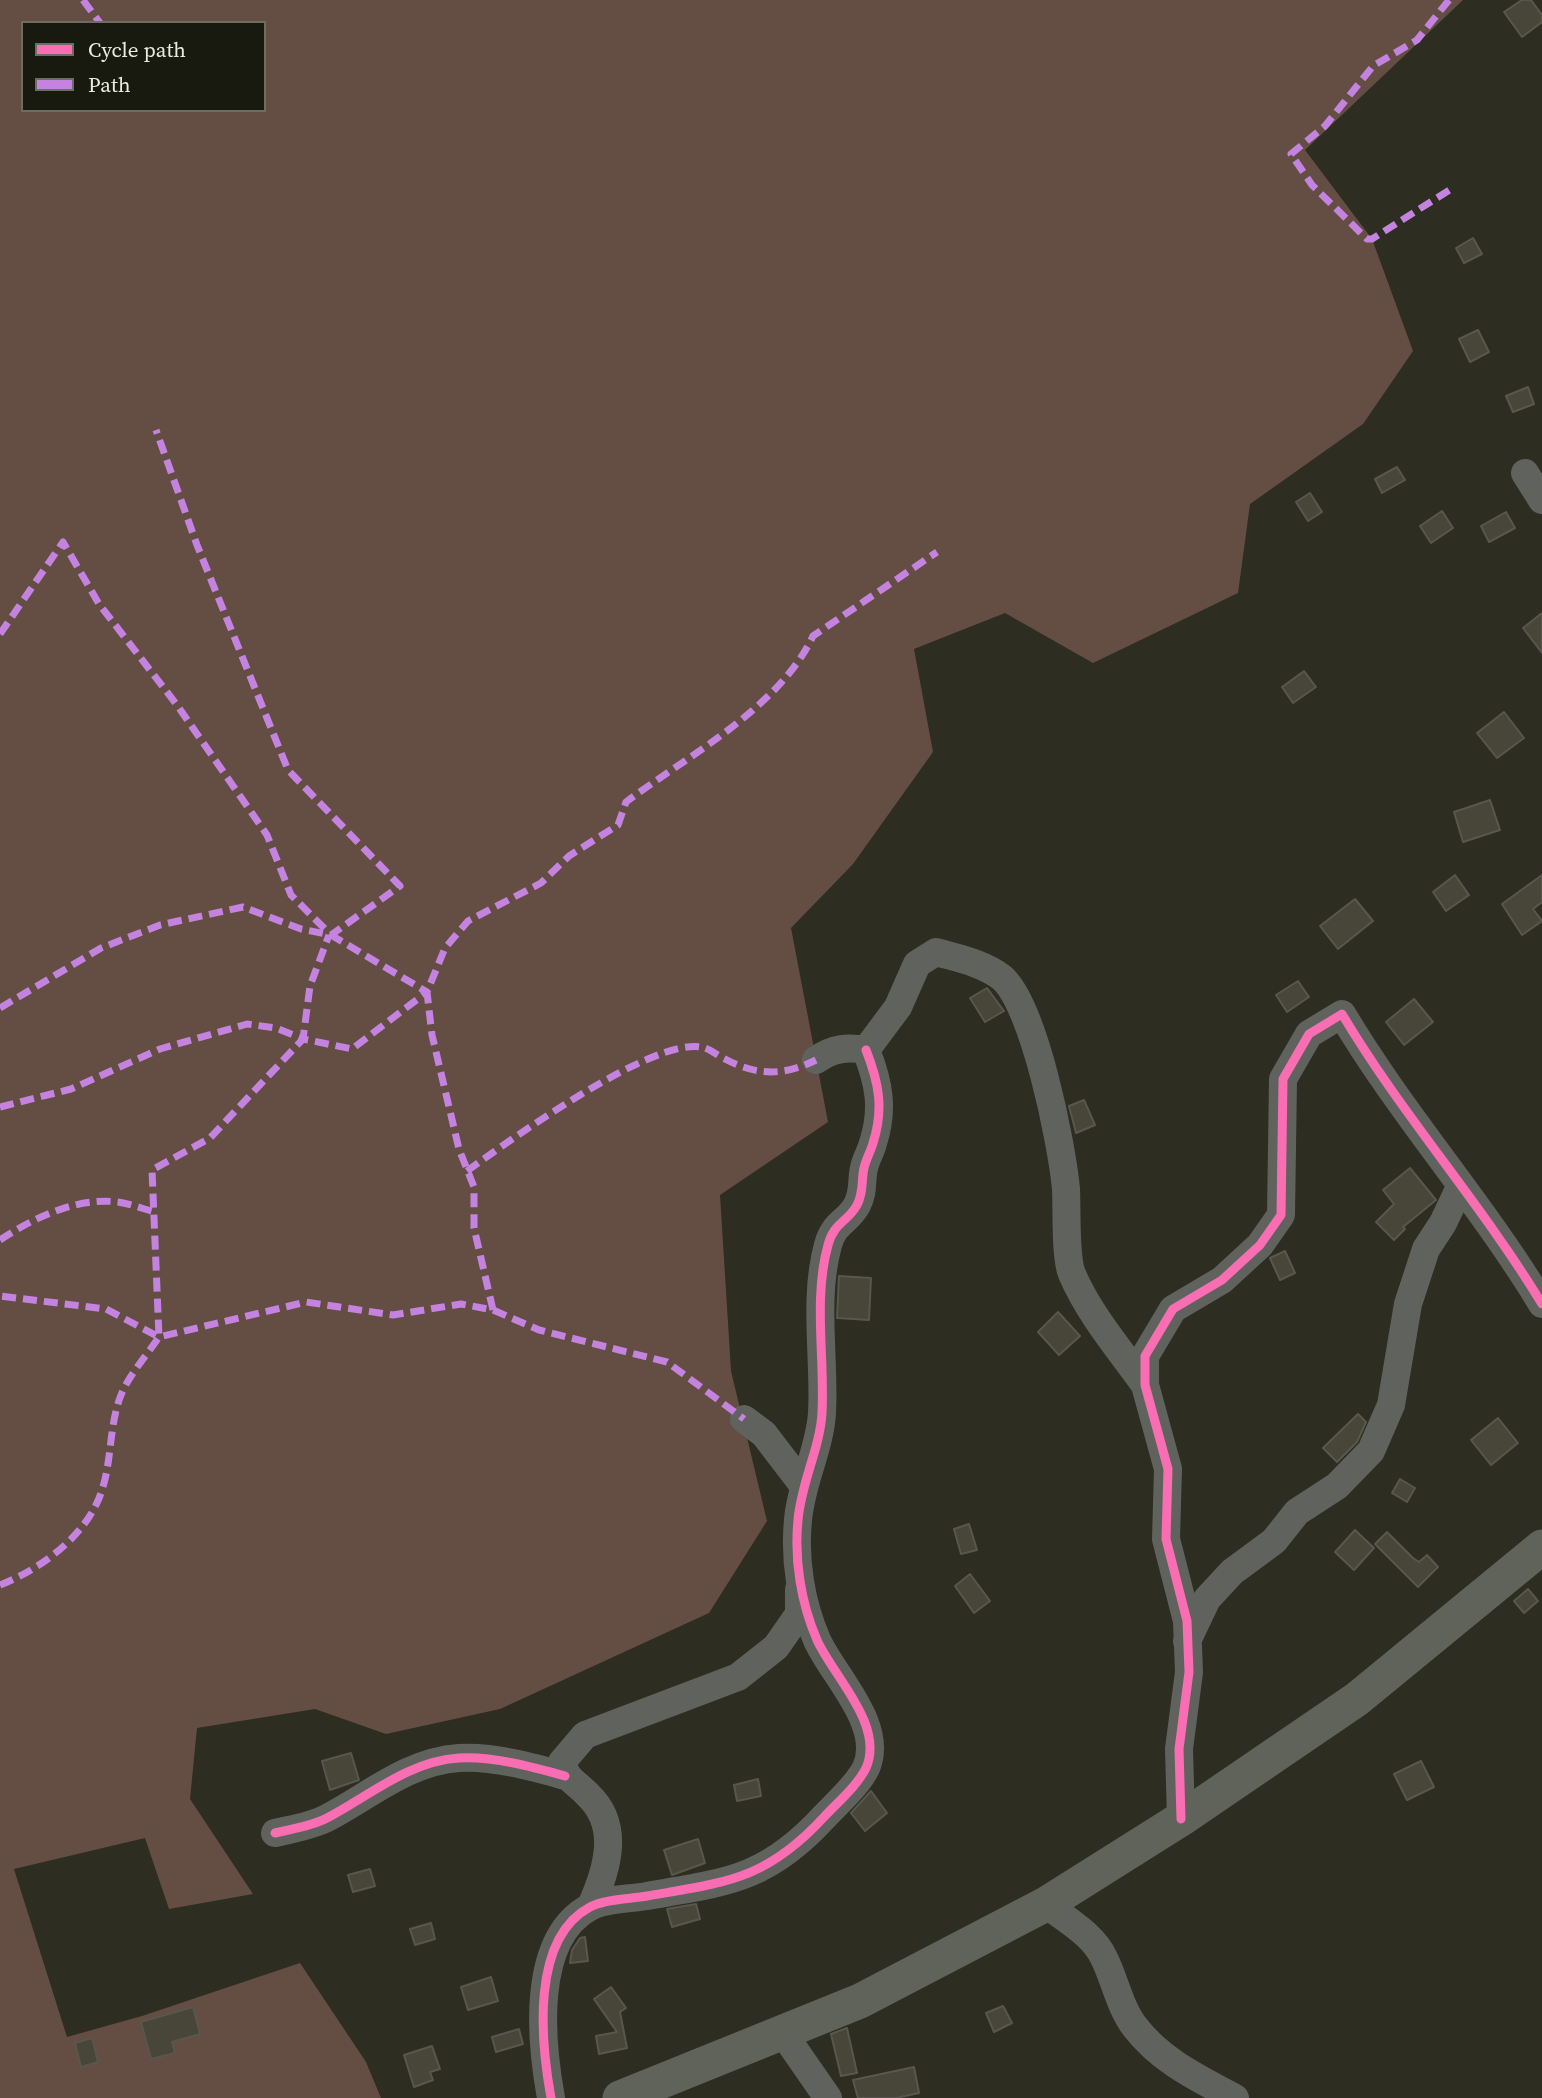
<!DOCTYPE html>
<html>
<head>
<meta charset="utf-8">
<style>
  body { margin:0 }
  #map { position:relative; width:1542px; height:2098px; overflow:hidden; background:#2d2d21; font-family:"Source Serif 4",serif }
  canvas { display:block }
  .legend { position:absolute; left:21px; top:21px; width:245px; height:91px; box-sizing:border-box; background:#191a0f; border:2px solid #6d6e61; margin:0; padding:9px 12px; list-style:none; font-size:21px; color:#eaebdd }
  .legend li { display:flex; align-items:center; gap:14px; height:35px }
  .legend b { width:35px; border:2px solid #6d6e61 }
</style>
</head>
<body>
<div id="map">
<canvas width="1542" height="2098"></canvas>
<ul class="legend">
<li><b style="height:9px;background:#f96db3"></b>Cycle path</li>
<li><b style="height:9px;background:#c483df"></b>Path</li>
</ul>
</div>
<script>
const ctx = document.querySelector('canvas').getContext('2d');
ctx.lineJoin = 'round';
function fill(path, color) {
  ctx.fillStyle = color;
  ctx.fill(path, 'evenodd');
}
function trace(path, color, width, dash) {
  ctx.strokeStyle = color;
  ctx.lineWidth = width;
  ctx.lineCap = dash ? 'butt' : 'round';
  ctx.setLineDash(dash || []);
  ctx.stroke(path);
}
fill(new Path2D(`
  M0 0H1463L1305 150 1372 239 1413 351 1363 424 1250 504 1238 593 1093 663 1005 613 914 649 933 752 853 864 791 928 828 1122 720 1195 731 1371 767 1521 709 1613 500 1709 386 1734 315 1709 197 1728 190 1799 253 1894 169 1909 145 1838 14 1869 67 2037 142 2016 300 1963 366 2062 381 2098H0ZM23 23H264V110H23Z`), '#644e44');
const building = new Path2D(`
  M1522 0H1531L1542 15V22L1522 37 1504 12Z
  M1473 238 1482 254 1464 263 1456 248Z
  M1478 330 1489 352 1470 362 1459 339Z
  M1528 387 1534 404 1513 412 1506 396Z
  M1397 467 1405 480 1382 493 1375 479Z
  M1310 493 1322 512 1308 521 1296 502Z
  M1442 511 1453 528 1431 543 1420 526Z
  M1506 512 1515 528 1489 542 1481 526Z
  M1542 613V653L1523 628Z
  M1304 671 1316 687 1293 703 1282 687Z
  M1504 712 1524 738 1497 758 1477 733Z
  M1490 800 1500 830 1463 842 1454 812Z
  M1455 875 1469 895 1446 911 1433 892Z
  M1542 875V902L1533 909 1542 921 1522 935 1502 904Z
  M1355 899 1373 921 1338 949 1320 926Z
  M1298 981 1309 997 1287 1012 1276 995Z
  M987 988 1004 1011 985 1022 970 998Z
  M1414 999 1433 1022 1404 1045 1386 1022Z
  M1084 1100 1095 1125 1076 1133 1069 1106Z
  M1410 1168 1436 1200 1403 1227 1405 1229 1394 1240 1376 1222 1394 1204 1383 1190Z
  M1285 1251 1295 1273 1280 1280 1270 1258Z
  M839 1276 871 1278 869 1320 837 1318Z
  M1058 1312 1080 1336 1059 1355 1038 1332Z
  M1358 1414 1366 1422 1357 1442 1337 1462 1323 1448Z
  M1498 1418 1518 1443 1491 1465 1471 1440Z
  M1400 1479 1415 1488 1407 1502 1392 1493Z
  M969 1524 977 1550 961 1554 954 1529Z
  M1355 1530 1374 1548 1354 1570 1335 1552Z
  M1387 1532 1413 1558 1419 1562 1427 1555 1438 1567 1418 1587 1375 1544Z
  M970 1574 990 1601 974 1613 955 1586Z
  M1528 1589 1538 1601 1524 1613 1514 1601Z
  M351 1753 359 1780 330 1790 322 1761Z
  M1421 1761 1434 1787 1407 1800 1394 1774Z
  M758 1779 761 1796 737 1801 734 1785Z
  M871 1791 887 1813 865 1831 851 1813Z
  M698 1839 705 1863 672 1875 664 1850Z
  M370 1869 375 1886 353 1892 348 1875Z
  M696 1904 700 1919 672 1927 667 1909Z
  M431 1923 435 1939 415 1945 410 1929Z
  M585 1937 588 1961 570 1963 572 1950 580 1938Z
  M491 1977 498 2001 468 2010 461 1987Z
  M611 1987 626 2008 620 2012 627 2048 599 2054 596 2036 617 2032 594 1999Z
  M1003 2006 1012 2023 994 2032 986 2013Z
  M193 2007 200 2034 172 2042 175 2053 151 2059 141 2022Z
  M847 2028 857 2073 841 2076 831 2034Z
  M519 2029 523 2044 496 2052 492 2037Z
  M92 2038 98 2062 81 2067 75 2043Z
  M432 2046 440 2069 430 2072 433 2080 414 2087 404 2055Z
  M914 2067 919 2093 896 2098H858L853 2080Z`);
fill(building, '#484539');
trace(building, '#59574d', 2);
trace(new Path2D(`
  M1525 473 1542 500
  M866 1050 898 1007 917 964 936 952C957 958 983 963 1001 977 1034 1003 1062 1145 1066 1189 1067 1209 1065 1258 1072 1274 1089 1314 1120 1350 1145 1385
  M816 1060C833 1048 847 1047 866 1050
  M744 1419 764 1434 803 1485
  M1187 1641 1207 1599 1232 1572 1274 1541 1297 1512 1337 1486 1371 1451 1391 1405 1408 1304 1426 1249 1443 1223 1460 1187
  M1181 1819 1179 1749 1189 1672 1187 1621 1166 1539 1168 1469 1145 1385V1356L1173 1309 1222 1280 1260 1245 1281 1215 1283 1079 1309 1034 1342 1014C1402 1115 1481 1203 1542 1304
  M275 1833C292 1829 312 1826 327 1818 369 1796 409 1761 459 1758 493 1756 533 1767 565 1776
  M1046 1904C1066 1920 1093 1934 1104 1958 1115 1980 1120 2008 1135 2027 1161 2061 1198 2078 1235 2098
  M591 1906C607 1870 621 1826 588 1795 576 1782 566 1780 562 1762L585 1735 738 1677 776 1647 799 1614V1590
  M783 2033 828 2098
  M551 2098C541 2043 530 1939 590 1907 604 1899 630 1899 647 1896 727 1882 766 1880 824 1817 838 1802 857 1786 866 1768 885 1725 833 1676 817 1640 801 1603 794 1560 798 1520 801 1483 820 1448 822 1413 825 1358 813 1299 828 1245 834 1222 848 1222 857 1205 864 1192 861 1181 864 1168 866 1159 871 1151 873 1143 884 1109 879 1083 866 1050`), '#60635d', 28);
trace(new Path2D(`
  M620 2098 860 2001 1046 1904 1181 1819 1357 1699 1542 1547`), '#5f635a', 35);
trace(new Path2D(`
  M83 0 100 23
  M1449 0 1417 40 1373 66 1325 126 1291 154 1312 185 1367 239H1372L1451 189
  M0 634 63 542 99 604 177 705 267 835 291 895 331 935 400 886 288 770 197 545 156 430
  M0 1008 101 948 160 925 243 907 301 929 331 935 427 992 352 1049 303 1039 210 1138 152 1170 159 1337 106 1309 0 1296
  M0 1107 71 1089 160 1049 247 1024 276 1028 303 1039 310 986 329 935
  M467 1171C510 1140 652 1038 701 1047 709 1048 718 1056 725 1059 757 1076 784 1076 816 1060
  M0 1240C33 1218 77 1197 118 1202 131 1204 143 1209 155 1212
  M493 1310 474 1228V1187L459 1149 432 1035 427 992 445 948 468 921 541 883 569 856 618 825 626 802C689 755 779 708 813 636L937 552
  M0 1585C41 1569 88 1535 102 1490 112 1460 109 1425 121 1395 129 1375 147 1355 159 1337L306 1302 393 1315 461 1304 493 1310 539 1330 667 1362 744 1419`), '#c483df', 7, [14, 7]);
trace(new Path2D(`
  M1181 1819 1179 1749 1189 1672 1187 1621 1166 1539 1168 1469 1145 1385V1356L1173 1309 1222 1280 1260 1245 1281 1215 1283 1079 1309 1034 1342 1014C1402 1115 1481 1203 1542 1304
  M275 1833C292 1829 312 1826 327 1818 369 1796 409 1761 459 1758 493 1756 533 1767 565 1776
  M551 2098C541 2043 530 1939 590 1907 604 1899 630 1899 647 1896 727 1882 766 1880 824 1817 838 1802 857 1786 866 1768 885 1725 833 1676 817 1640 801 1603 794 1560 798 1520 801 1483 820 1448 822 1413 825 1358 813 1299 828 1245 834 1222 848 1222 857 1205 864 1192 861 1181 864 1168 866 1159 871 1151 873 1143 884 1109 879 1083 866 1050`), '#f96db3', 9);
</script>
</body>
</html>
